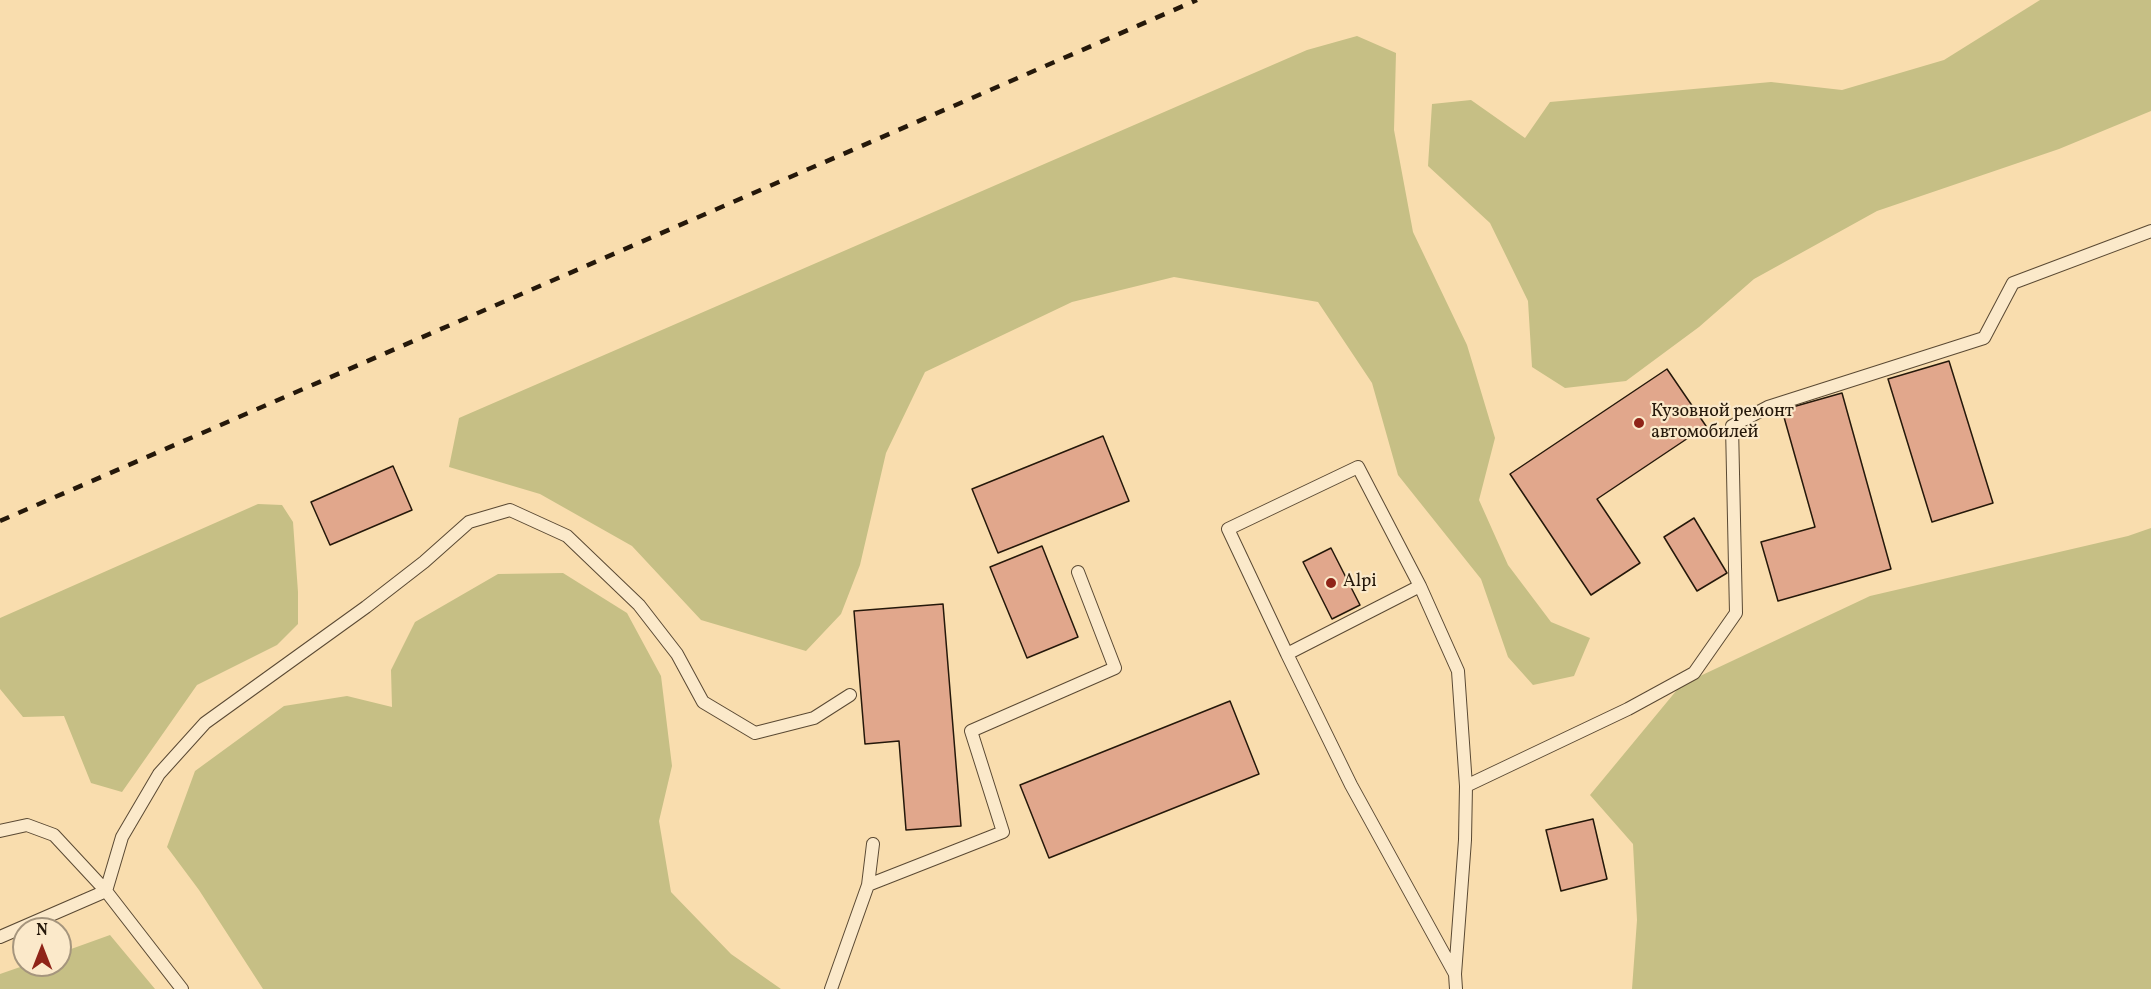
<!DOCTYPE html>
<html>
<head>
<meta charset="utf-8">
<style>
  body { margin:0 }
  #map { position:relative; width:2151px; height:989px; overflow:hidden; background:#f9ddae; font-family:Vollkorn,serif }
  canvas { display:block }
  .north { position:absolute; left:12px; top:917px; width:60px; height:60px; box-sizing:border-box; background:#fbe9ca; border:2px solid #a5957d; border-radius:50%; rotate:0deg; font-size:16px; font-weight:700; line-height:24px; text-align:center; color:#25180a }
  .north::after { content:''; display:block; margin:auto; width:21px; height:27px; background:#8f2418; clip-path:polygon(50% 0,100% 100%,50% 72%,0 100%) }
</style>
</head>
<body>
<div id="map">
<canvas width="2151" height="989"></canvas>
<div class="north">N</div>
</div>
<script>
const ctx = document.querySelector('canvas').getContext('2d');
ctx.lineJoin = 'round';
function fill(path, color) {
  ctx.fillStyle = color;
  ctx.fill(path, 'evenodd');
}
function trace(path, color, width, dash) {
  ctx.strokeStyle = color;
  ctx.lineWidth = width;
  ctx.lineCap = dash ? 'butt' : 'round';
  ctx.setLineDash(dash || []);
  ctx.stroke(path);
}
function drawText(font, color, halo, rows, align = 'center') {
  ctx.font = font + ' Vollkorn,serif';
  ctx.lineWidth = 4.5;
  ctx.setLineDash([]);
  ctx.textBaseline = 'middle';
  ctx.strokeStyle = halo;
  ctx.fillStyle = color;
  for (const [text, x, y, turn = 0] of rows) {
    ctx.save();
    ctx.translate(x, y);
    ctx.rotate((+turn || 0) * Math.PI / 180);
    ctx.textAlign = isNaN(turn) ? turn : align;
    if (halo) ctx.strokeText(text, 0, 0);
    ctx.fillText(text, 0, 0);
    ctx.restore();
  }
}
fill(new Path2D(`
  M2040 0H2151V111L2059 149 1877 211 1754 279 1699 327 1626 381 1565 388 1532 367 1528 301 1490 223 1428 166 1432 104 1471 100 1525 138 1550 102 1771 82 1842 90 1944 60Z
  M1357 36 1396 53 1394 130 1413 232 1467 345 1495 438 1479 500 1508 565 1551 622 1590 638 1574 676 1533 685 1508 657 1481 579 1398 475 1372 383 1318 302 1174 277 1072 302 925 372 886 453 860 565 841 614 806 651 701 620 632 546 540 494 449 467 459 418 1307 50Z
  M258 504 282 505 293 522 298 592V624L277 645 197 685 122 792 91 783 64 716 23 717 0 689V618Z
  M2151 528V989H1632L1637 920 1633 844 1590 795 1681 685 1870 596 2128 536Z
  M563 573 627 613 661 676 672 766 659 821 671 892 731 954 781 989H263L199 890 167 847 195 771 284 706 347 696 392 707 391 670 415 622 498 574Z
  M110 935 155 989H0V974L26 965H60V953Z`), '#c6bf85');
const building = new Path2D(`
  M1949 361 1993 503 1932 522 1888 379Z
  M1667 369 1706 426 1597 499 1640 563 1591 595 1510 474Z
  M1842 393 1891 569 1778 601 1761 542 1815 527 1782 410Z
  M1103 436 1129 501 998 553 972 489Z
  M393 466 412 510 330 545 311 502Z
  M1694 518 1727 573 1697 591 1664 537Z
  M1042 546 1078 637 1027 658 990 567Z
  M1331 548 1360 605 1332 619 1303 562Z
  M943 604 961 826 906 830 899 741 865 744 854 611Z
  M1230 701 1259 774 1049 858 1020 785Z
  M1593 819 1607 879 1561 891 1546 830Z`);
fill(building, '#e1a78c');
trace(building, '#25180a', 1.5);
const service = new Path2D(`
  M1420 586 1287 654 1351 785 1455 974
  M1287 654 1228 529 1358 467 1420 586 1458 671 1466 786 1465 840 1455 974 1456 989
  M1466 786 1628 709 1694 673 1736 613 1732 426 1768 407 1984 338 2013 283 2151 231
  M0 831 27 825 54 835 106 891 182 989
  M868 885 1003 832 971 731 1115 668 1078 572
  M106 891 122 837 159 774 205 723 366 607 424 562 469 522 510 510 567 536 639 605 677 654 703 702 755 733 814 718 850 695
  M0 937 106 891
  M831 989 868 885 873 844`);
trace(service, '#5a4933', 14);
trace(service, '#fbe9ca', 12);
trace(new Path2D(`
  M0 521 1197 0`), '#25180a', 4.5, [10, 10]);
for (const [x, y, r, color] of [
  [1639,423,6,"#8f2418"],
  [1331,583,6,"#8f2418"]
]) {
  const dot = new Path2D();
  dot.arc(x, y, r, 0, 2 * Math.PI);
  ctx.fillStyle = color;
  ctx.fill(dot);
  trace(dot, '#fbe9ca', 2);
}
drawText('18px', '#25180a', '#fbe9ca', [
  ["Кузовной ремонт",1651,413],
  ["автомобилей",1651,434],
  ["Alpi",1343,583]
], 'left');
</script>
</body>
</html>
